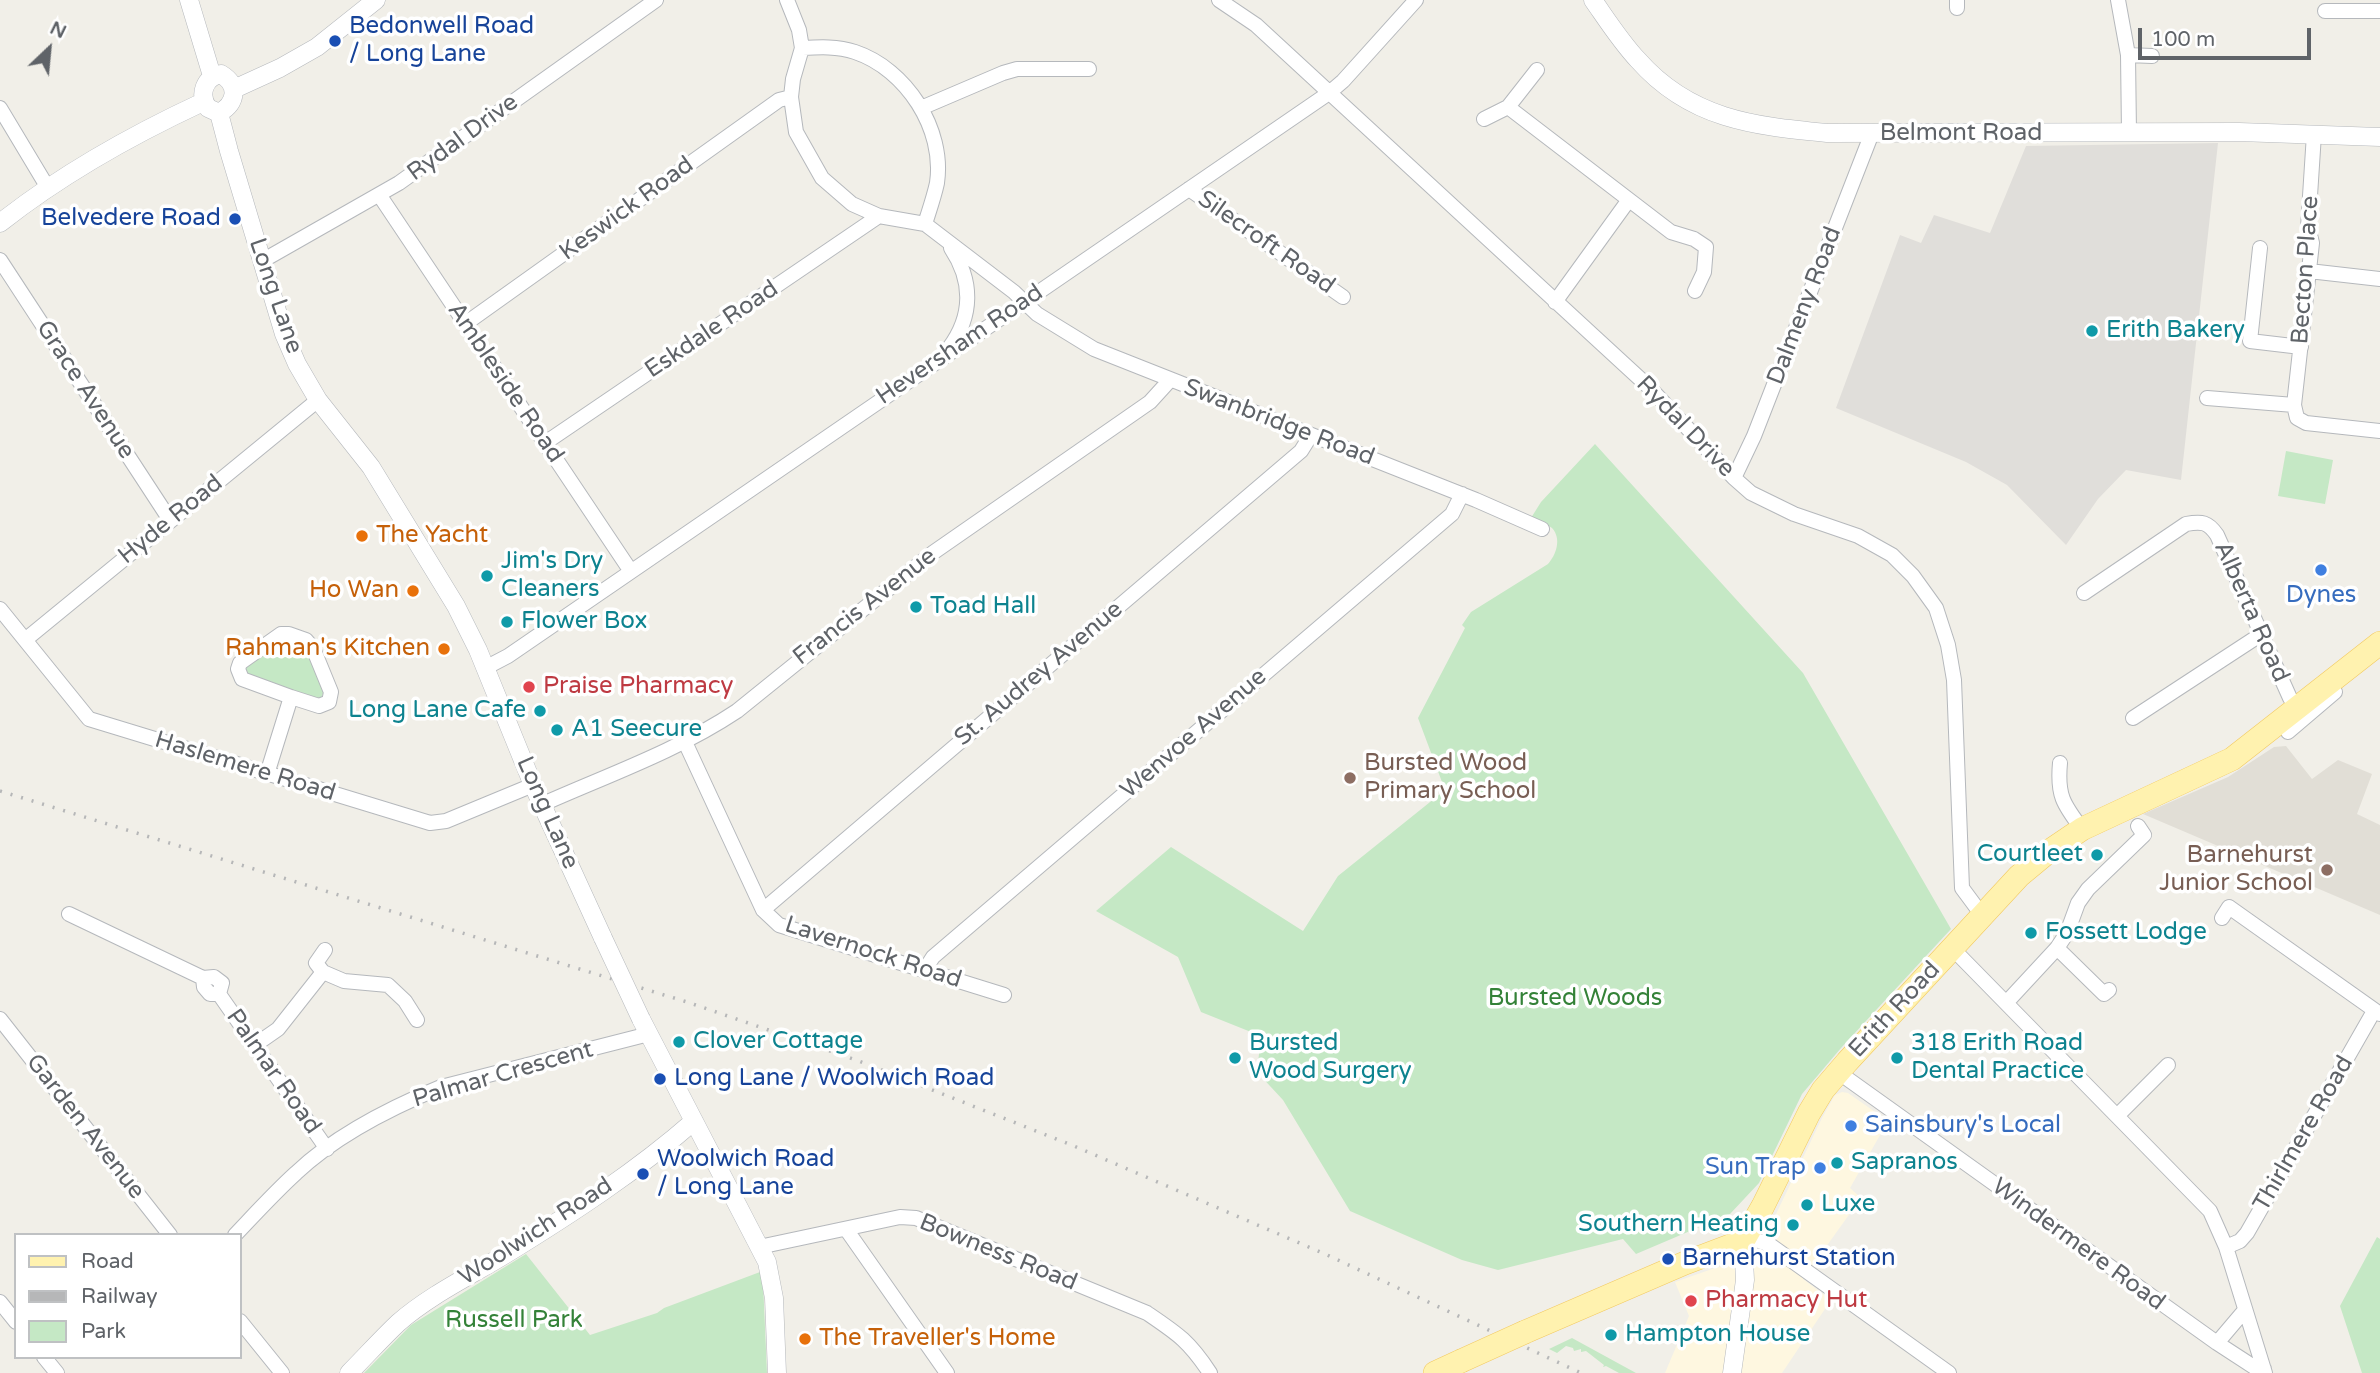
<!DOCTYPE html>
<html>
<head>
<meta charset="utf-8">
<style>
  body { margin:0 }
  #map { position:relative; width:2380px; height:1373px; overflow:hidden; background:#f1efe8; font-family:"Varela Round",sans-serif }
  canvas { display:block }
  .legend { position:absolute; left:14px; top:1233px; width:228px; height:126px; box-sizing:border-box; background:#fff; border:2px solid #bfc1c3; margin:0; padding:9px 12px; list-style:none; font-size:21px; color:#5f6368 }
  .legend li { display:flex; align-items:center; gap:14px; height:35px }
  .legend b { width:35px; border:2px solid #bfc1c3 }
  .north { position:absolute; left:14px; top:14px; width:70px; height:70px; -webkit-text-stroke:5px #fff; paint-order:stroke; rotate:26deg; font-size:19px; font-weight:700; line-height:28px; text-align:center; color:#5f6368 }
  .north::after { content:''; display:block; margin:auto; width:24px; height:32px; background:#5f6368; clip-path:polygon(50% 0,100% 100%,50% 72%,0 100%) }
  .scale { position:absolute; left:2138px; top:28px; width:173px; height:32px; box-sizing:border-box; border:4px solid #5f6368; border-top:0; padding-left:9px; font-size:21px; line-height:24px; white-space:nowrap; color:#5f6368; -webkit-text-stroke:5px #fff; paint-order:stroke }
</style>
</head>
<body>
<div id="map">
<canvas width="2380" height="1373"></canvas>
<ul class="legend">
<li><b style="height:9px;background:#fff2af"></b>Road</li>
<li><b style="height:9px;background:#b6b7b8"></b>Railway</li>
<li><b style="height:19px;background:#c5e8c5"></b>Park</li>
</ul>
<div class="north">N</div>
<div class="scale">100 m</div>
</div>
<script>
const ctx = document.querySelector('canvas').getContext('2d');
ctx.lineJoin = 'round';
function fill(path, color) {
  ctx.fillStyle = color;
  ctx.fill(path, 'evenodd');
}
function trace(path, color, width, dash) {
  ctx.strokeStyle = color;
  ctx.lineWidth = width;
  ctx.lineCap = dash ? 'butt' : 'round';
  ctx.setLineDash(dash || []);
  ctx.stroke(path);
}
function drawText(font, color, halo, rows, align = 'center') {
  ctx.font = font + ' "Varela Round",sans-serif';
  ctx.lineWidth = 7;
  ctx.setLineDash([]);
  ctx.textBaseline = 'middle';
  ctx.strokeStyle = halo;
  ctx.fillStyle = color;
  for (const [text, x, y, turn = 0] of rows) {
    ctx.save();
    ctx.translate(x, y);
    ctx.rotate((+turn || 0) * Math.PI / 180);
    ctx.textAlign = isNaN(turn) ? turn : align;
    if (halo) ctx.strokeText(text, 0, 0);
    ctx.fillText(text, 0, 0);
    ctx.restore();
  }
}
fill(new Path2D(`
  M1842 1092 1848 1093 1888 1121 1850 1188 1861 1198 1803 1279 1831 1300 1782 1373H1665L1689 1316 1675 1282 1715 1268 1754 1260 1822 1118 1835 1095Z`), '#fef7e0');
fill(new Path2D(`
  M2218 143 2181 480 2126 470 2098 499 2066 545 2007 485 1966 462 1836 408 1900 235 1921 243 1934 215 1990 233 2026 146Z`), '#e0deda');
fill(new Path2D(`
  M2286 746 2312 779 2338 760 2372 774 2357 814 2380 825V915L2143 814 2228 777 2274 747Z`), '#e1ded6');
fill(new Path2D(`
  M1595 444 1803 673 1951 929 1841 1048 1802 1094 1759 1183 1730 1214 1636 1254 1623 1239 1498 1270 1462 1260 1350 1211 1283 1100 1257 1072 1261 1036 1201 1012 1178 957 1096 911 1171 847 1303 931 1338 876 1445 790 1418 718 1465 628 1462 625 1471 612 1548 564C1556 555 1562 539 1552 528 1547 524 1537 521 1531 518L1541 502Z
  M2286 451 2333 460 2325 504 2278 496Z
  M283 638 305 646 324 691 321 699 319 700 248 676 245 670 246 664Z
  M2377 1237 2380 1239V1373H2362L2340 1306Z
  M526 1254 590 1335 657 1313 664 1308 760 1272 763 1282 767 1373H364L411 1325Z
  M1572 1338 1636 1373H1619L1606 1366 1603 1367 1604 1365 1586 1351 1581 1352V1349L1574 1351 1573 1348 1566 1346 1557 1353 1549 1349Z`), '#c5e8c5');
const minor = new Path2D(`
  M787 0 799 30 802 48 793 79 791 97 796 132 822 178 852 204 879 216 925 224 1014 292 1037 314 1094 349 1476 500 1542 529
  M1219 0 1256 25 1600 342 1650 388 1734 478 1751 493 1794 514 1858 536 1892 555 1913 576 1936 608 1948 645 1954 680 1962 888 1982 915
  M2118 0 2128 55 2129 133
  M1957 8V0
  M2325 11H2380
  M802 48C820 47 837 46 855 52 906 69 945 129 937 183 934 197 929 211 925 224
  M2128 55 2152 56
  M1508 107 1537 70
  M0 108 48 188
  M921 108 1003 73 1017 69H1089
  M1484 119 1508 107 1671 232 1694 239 1706 247 1704 272 1695 291
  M1189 189 1343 297
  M380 196 630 570
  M2260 248 2250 341 2301 347
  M0 260 170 520
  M262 261 399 183 656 0
  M2309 271 2380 279
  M1555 302 1628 201
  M465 324 779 100 791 97
  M949 348C973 316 973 281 951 248
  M2207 398 2294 405 2312 243 2308 227 2314 134
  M2294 405 2297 418 2306 423 2380 431
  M545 443 879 216
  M1734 478 1754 436 1872 133
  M2084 593 2186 524C2202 521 2208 522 2217 535L2290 698 2298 707
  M0 609 89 719 430 823 446 821 533 785
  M25 640 318 400
  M485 668 508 656 1329 93 1343 81 1416 0
  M2133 718 2260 635
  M2288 732 2335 692
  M685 742 763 910 779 925 1004 995
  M2060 763C2057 795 2063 804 2082 829
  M267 774 291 697 242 679 238 669 240 663 281 634H289L306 640 313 648 331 692 329 702 319 706 291 697
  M543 804C608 775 677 751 737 711L934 552 1150 402 1170 380
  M763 910 1301 451 1311 435
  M69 914 203 978 214 977 222 983 219 994 327 1149
  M2222 918 2229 907 2380 1014
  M1952 948 2210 1211 2226 1247 2265 1373
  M2057 948 2104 994 2109 990
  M924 971 933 957 1452 514 1462 494
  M323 972 344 981 388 985 405 1001 417 1020
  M203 978 204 987 210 994H219
  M2006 1003 2057 948 2067 933 2078 903 2088 889 2144 835 2138 826
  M0 1019 170 1235
  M255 1045 278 1029 323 972 316 963 325 950
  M1838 1072 2217 1343 2257 1369H2264
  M2117 1116 2168 1065
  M846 1229 947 1373
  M235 1235C255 1214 275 1192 296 1173 336 1135 390 1108 441 1087L649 1034
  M1743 1241 1756 1240 1770 1245 1949 1373
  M759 1247 900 1217 916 1218 1147 1313C1178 1334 1189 1341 1210 1373
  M2226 1247 2240 1241 2247 1233 2374 1011
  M0 1302 16 1322
  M240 1321 282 1373
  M2217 1343 2245 1310
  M44 1357 57 1373`);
const tertiary = new Path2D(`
  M189 0 212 76
  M1593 0C1607 20 1621 42 1638 60 1690 119 1753 126 1827 133L2239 132 2380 137
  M221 74C239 85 237 103 219 113L208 108C198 94 205 77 221 74Z
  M234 89 280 68 317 47 376 0
  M219 113 229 151 284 334 297 364 318 400 371 467 456 606 478 650 533 785 603 938
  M0 223C62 174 132 135 203 102
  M641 1019 767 1262 774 1298 777 1373
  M349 1373C365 1357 381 1339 398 1323 430 1295 470 1276 506 1254 571 1214 637 1171 694 1121
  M1732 1373 1745 1280 1743 1241`);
const primary = new Path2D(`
  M1525 1332 1685 1263 1743 1241 1763 1206 1809 1113 1823 1090 1847 1062 2019 876 2048 852 2082 829 2232 759 2380 643
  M1435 1373 1461 1361`);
trace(minor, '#b5b8bc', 16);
trace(tertiary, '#b5b8bc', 19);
trace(primary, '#f2c960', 24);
trace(minor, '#fff', 14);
trace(tertiary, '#fff', 18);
trace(primary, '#fff2af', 23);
trace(new Path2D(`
  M0 791 687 1002 859 1061 1074 1146 1325 1254 1581 1373`), '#b6b7b8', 3.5, [2, 9]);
const tertiaryBridge = new Path2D(`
  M603 938 641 1019`);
const primaryBridge = new Path2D(`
  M1461 1361 1525 1332`);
trace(tertiaryBridge, '#b5b8bc', 19, []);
trace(primaryBridge, '#f2c960', 24, []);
trace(tertiaryBridge, '#fff', 18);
trace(primaryBridge, '#fff2af', 23);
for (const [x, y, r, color] of [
  [335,41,7,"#1a4fb4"],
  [235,219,7,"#1a4fb4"],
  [2092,331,7,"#0f9aa8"],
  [362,536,7,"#e8710a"],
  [2321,570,7,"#3f7fe0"],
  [487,576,7,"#0f9aa8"],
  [413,591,7,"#e8710a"],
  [916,607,7,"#0f9aa8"],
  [507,622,7,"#0f9aa8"],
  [444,649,7,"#e8710a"],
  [529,687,7,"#e0444e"],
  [540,711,7,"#0f9aa8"],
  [557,730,7,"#0f9aa8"],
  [1350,778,7,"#8d6e63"],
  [2097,855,7,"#0f9aa8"],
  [2327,870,7,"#8d6e63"],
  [2031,933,7,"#0f9aa8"],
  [679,1042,7,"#0f9aa8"],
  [1235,1058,7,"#0f9aa8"],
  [1897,1058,7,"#0f9aa8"],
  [660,1079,7,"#1a4fb4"],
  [1851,1126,7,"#3f7fe0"],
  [1837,1163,7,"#0f9aa8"],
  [1820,1168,7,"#3f7fe0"],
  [643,1174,7,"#1a4fb4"],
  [1807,1205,7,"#0f9aa8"],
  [1793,1225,7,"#0f9aa8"],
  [1668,1259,7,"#1a4fb4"],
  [1691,1301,7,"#e0444e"],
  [1611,1335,7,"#0f9aa8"],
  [805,1339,7,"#e8710a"]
]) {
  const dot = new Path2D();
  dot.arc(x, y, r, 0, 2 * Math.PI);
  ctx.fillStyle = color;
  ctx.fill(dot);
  trace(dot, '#fff', 2.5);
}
drawText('24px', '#164399', '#fff', [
  ["Bedonwell Road",349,27],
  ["/ Long Lane",349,55],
  ["Belvedere Road",221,219,"right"],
  ["Long Lane / Woolwich Road",674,1079],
  ["Woolwich Road",657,1160],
  ["/ Long Lane",657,1188],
  ["Barnehurst Station",1682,1259]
], 'left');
drawText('24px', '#5f6368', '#fff', [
  ["Belmont Road",1961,134],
  ["Rydal Drive",463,138,-36],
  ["Keswick Road",627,209,-36],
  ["Silecroft Road",1266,243,35],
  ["Becton Place",2306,270,-86],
  ["Long Lane",275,296,71],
  ["Dalmeny Road",1805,306,-69],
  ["Eskdale Road",712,330,-34],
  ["Heversham Road",960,345,-34],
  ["Ambleside Road",505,383,56],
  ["Grace Avenue",85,390,57],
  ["Swanbridge Road",1279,423,21],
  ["Rydal Drive",1685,427,46],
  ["Hyde Road",171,520,-39],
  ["Francis Avenue",865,607,-38],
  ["Alberta Road",2251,612,66],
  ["St. Audrey Avenue",1039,674,-40],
  ["Wenvoe Avenue",1194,734,-41],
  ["Haslemere Road",245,767,17],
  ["Long Lane",547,813,66],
  ["Lavernock Road",873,953,18],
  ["Erith Road",1895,1010,-47],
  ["Palmar Road",273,1072,55],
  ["Palmar Crescent",503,1075,-16],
  ["Garden Avenue",85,1127,52],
  ["Thirlmere Road",2304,1134,-60],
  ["Woolwich Road",536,1232,-33],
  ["Windermere Road",2078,1245,36],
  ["Bowness Road",998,1253,22]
]);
drawText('24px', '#0d838f', '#fff', [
  ["Erith Bakery",2106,331],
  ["Jim's Dry",501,562],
  ["Cleaners",501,590],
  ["Toad Hall",930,607],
  ["Flower Box",521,622],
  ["Long Lane Cafe",526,711,"right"],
  ["A1 Seecure",571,730],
  ["Courtleet",2083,855,"right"],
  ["Fossett Lodge",2045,933],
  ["Clover Cottage",693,1042],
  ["Bursted",1249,1044],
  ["Wood Surgery",1249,1072],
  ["318 Erith Road",1911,1044],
  ["Dental Practice",1911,1072],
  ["Sapranos",1851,1163],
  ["Luxe",1821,1205],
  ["Southern Heating",1779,1225,"right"],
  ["Hampton House",1625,1335]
], 'left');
drawText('24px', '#c56008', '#fff', [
  ["The Yacht",376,536],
  ["Ho Wan",399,591,"right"],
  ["Rahman's Kitchen",430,649,"right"],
  ["The Traveller's Home",819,1339]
], 'left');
drawText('24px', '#366cbe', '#fff', [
  ["Dynes",2321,596],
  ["Sainsbury's Local",1865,1126,"left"],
  ["Sun Trap",1806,1168,"right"]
]);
drawText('24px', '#be3a42', '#fff', [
  ["Praise Pharmacy",543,687],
  ["Pharmacy Hut",1705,1301]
], 'left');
drawText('24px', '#785e54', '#fff', [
  ["Bursted Wood",1364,764],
  ["Primary School",1364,792],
  ["Barnehurst",2313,856,"right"],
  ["Junior School",2313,884,"right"]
], 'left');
drawText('24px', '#348238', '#fff', [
  ["Bursted Woods",1575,999],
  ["Russell Park",514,1321]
]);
</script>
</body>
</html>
